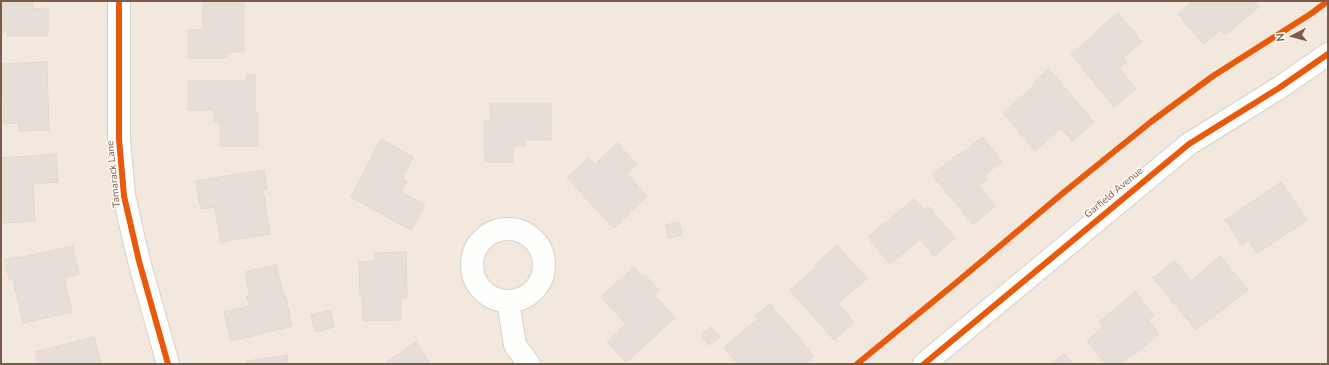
<!DOCTYPE html>
<html>
<head>
<meta charset="utf-8">
<style>
  body { margin:0 }
  #map { position:relative; width:1329px; height:365px; overflow:hidden; background:#f9f5f0; font-family:"Nunito Sans",sans-serif }
  canvas { display:block }
  .frame { position:absolute; inset:0; border:2px solid #7a5c4d; pointer-events:none }
  .north { position:absolute; left:1273px; top:16px; width:40px; height:40px; -webkit-text-stroke:3px #fffaf3; paint-order:stroke; rotate:264deg; font-size:11px; font-weight:700; line-height:16px; text-align:center; color:#7a5c4d }
  .north::after { content:''; display:block; margin:auto; width:14px; height:18px; background:#7a5c4d; clip-path:polygon(50% 0,100% 100%,50% 72%,0 100%) }
</style>
</head>
<body>
<div id="map">
<canvas width="1329" height="365"></canvas>
<div class="frame"></div>
<div class="north">N</div>
</div>
<script>
const c = document.querySelector('canvas').getContext('2d');
c.lineJoin = 'round';
function fillPath(path, color) {
  c.fillStyle = color;
  c.fill(path, 'evenodd');
}
function toPath(rows) {
  const path = new Path2D();
  for (const r of rows) {
    if (r.length === 3) {
      path.moveTo(r[0] + r[2], r[1]);
      path.arc(r[0], r[1], r[2], 0, 2 * Math.PI);
      continue;
    }
    path.moveTo(r[0], r[1]);
    for (let i = 2; i < r.length; i += 2) path.lineTo(r[i], r[i + 1]);
  }
  return path;
}
function stroke(path, color, width, dash) {
  c.strokeStyle = color;
  c.lineWidth = width;
  c.lineCap = dash ? 'butt' : 'round';
  c.setLineDash(dash || []);
  c.stroke(path);
}
function drawText(font, color, halo, rows, align = 'center') {
  c.font = font + ' "Nunito Sans",sans-serif';
  c.lineWidth = 3;
  c.setLineDash([]);
  c.textBaseline = 'middle';
  c.strokeStyle = halo;
  c.fillStyle = color;
  for (const [text, x, y, turn = 0] of rows) {
    c.save();
    c.translate(x, y);
    c.rotate((+turn || 0) * Math.PI / 180);
    c.textAlign = isNaN(turn) ? turn : align;
    if (halo) c.strokeText(text, 0, 0);
    c.fillText(text, 0, 0);
    c.restore();
  }
}
fillPath(toPath([
  [1,1,1328,1,1328,364,1,364]
]), '#f2e8de');
const building = toPath([
  [1,1,33,1,33,9,48,8,48,36,7,36,8,30,4,30,4,33,1,33,1,1],
  [203,1,244,1,244,52,227,52,227,58,188,58,188,30,203,30,203,1],
  [1193,1,1255,1,1259,7,1225,35,1221,30,1203,44,1178,14,1193,1],
  [1118,13,1142,42,1123,57,1127,62,1119,68,1136,89,1114,107,1071,54,1094,35,1093,34,1118,13],
  [47,62,49,130,19,131,18,123,4,124,2,64,47,62],
  [1049,69,1094,122,1072,141,1061,128,1035,151,1003,113,1036,84,1034,82,1049,69],
  [247,74,255,75,255,113,258,113,258,146,220,146,220,122,214,122,214,110,188,110,188,81,246,81,247,74],
  [490,104,551,104,551,140,525,140,525,146,513,146,513,162,485,162,484,121,491,121,490,104],
  [982,137,1002,161,984,176,987,179,979,186,996,206,973,224,932,175,958,154,960,155,982,137],
  [381,139,413,157,402,179,407,181,401,192,425,205,411,230,351,197,381,139],
  [617,143,637,164,627,174,647,196,614,228,567,178,589,158,595,164,617,143],
  [56,154,58,182,33,184,35,221,1,223,1,158,56,154],
  [264,170,267,190,263,190,270,234,225,241,226,242,221,243,215,207,201,209,196,181,264,170],
  [1281,182,1307,220,1257,253,1248,240,1242,245,1225,220,1281,182],
  [914,199,924,210,929,207,955,238,934,256,920,239,890,264,868,237,914,199],
  [679,222,682,235,669,238,665,225,679,222],
  [837,245,867,279,838,303,854,322,834,340,790,290,817,267,815,265,837,245],
  [73,246,79,274,64,278,72,312,23,323,13,279,9,280,5,260,19,257,19,258,73,246],
  [406,252,407,298,401,298,401,320,363,321,362,295,360,295,359,262,375,261,375,253,406,252],
  [1220,256,1248,290,1196,330,1153,278,1175,261,1191,281,1220,256],
  [276,265,283,294,285,293,292,326,231,341,224,312,249,306,247,296,250,296,245,272,276,265],
  [634,267,643,277,645,275,659,290,654,295,675,318,626,362,607,342,626,324,601,297,634,267],
  [1135,292,1154,315,1148,320,1159,334,1134,355,1133,354,1120,364,1106,364,1087,341,1103,327,1099,322,1135,292],
  [770,304,814,356,805,364,738,364,724,347,758,319,755,316,770,304],
  [330,310,334,327,315,332,311,315,330,310],
  [711,327,720,337,709,345,701,335,711,327],
  [94,337,101,364,38,364,35,352,94,337],
  [416,342,431,364,384,364,416,342],
  [1064,354,1072,364,1051,364,1061,356,1064,354],
  [287,355,288,364,248,364,247,361,287,355]
]);
fillPath(building, '#e6ded7');
stroke(building, '#e2d8d2', 1);
const minor = toPath([
  [119,1,119,139,124,196,139,261,168,364],
  [508,265,36],
  [508,301,515,345,529,364],
  [924,364,1189,144,1279,88,1328,54]
]);
stroke(minor, '#d7d1cb', 24);
stroke(minor, '#fefefd', 22);
stroke(toPath([
  [119,1,119,139,124,196,139,261,168,364],
  [857,364,957,282,1063,193,1152,121,1213,76,1312,13,1328,1],
  [924,364,1189,144,1279,88,1328,54]
]), '#e8590c', 6);
drawText('10px', '#7a5c4d', '#fffaf3', [
  ["Tamarack Lane",114,174,-96],
  ["Garfield Avenue",1114,193,-40]
]);
</script>
</body>
</html>
